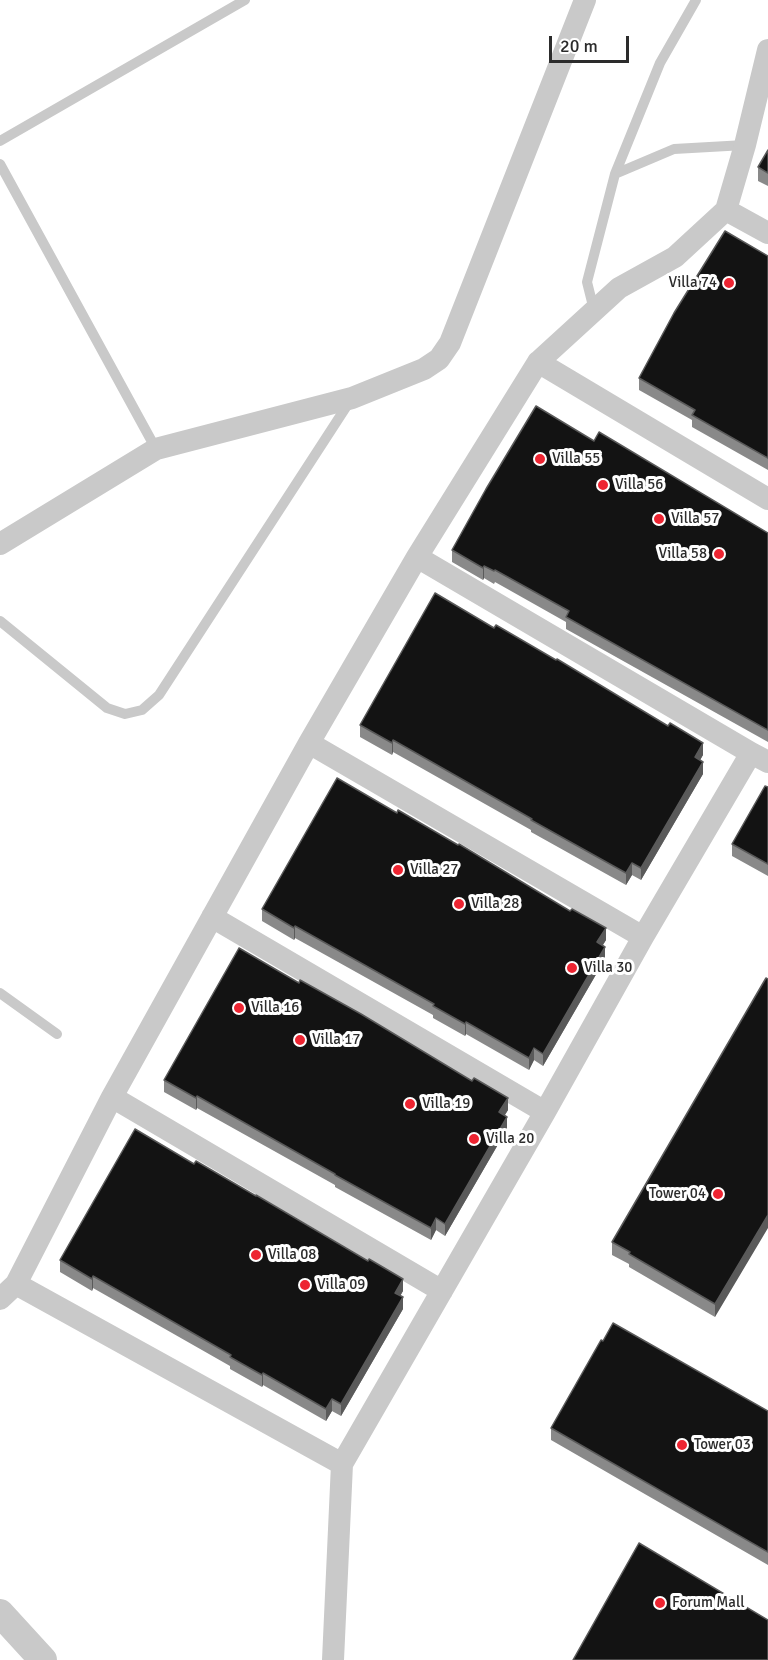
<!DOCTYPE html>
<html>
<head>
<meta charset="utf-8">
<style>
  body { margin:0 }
  #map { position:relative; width:768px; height:1660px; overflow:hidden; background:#fff; font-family:Signika,sans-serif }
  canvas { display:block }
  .scale { position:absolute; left:549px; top:36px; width:80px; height:27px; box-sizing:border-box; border:3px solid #2c2c2c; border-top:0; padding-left:8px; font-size:18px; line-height:21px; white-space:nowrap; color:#2c2c2c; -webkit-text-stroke:4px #fff; paint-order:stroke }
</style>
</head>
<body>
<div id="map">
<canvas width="768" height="1660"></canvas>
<div class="scale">20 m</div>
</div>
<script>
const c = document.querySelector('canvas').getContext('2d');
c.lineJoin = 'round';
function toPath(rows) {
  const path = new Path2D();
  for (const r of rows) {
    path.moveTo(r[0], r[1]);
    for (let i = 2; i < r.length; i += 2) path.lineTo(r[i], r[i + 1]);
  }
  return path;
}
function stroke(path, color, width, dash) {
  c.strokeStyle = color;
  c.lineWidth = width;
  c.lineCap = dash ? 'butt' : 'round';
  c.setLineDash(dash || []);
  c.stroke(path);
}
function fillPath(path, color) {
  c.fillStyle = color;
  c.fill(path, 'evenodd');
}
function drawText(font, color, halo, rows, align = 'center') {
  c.font = font + ' Signika,sans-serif';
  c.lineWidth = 6;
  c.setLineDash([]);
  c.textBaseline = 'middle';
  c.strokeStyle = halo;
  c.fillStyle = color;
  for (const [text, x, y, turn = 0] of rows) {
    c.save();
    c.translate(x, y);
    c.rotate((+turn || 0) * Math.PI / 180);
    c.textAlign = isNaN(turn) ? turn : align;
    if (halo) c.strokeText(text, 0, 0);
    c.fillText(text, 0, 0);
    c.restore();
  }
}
stroke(toPath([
  [0,141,245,0],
  [0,164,156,449],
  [615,174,674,149,745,145],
  [594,310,587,282,615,174,660,63,696,0],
  [0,621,107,708,125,714,142,710,159,695,350,401],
  [0,993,57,1034]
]), '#c9c9c9', 10);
stroke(toPath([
  [726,210,768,233],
  [538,362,768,499],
  [0,544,156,449,352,398,424,369,439,359,450,343,585,0],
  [417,557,751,753],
  [309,743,643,937],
  [212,917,545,1112],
  [112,1097,442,1291],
  [16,1284,342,1464],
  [0,1299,16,1284,112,1097,309,743,417,557,538,362,619,288,675,257,726,210,745,145,768,50],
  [333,1660,342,1464,545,1112,643,937,751,753,768,762]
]), '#c9c9c9', 22);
stroke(toPath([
  [0,1613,43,1660]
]), '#c9c9c9', 28);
fillPath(toPath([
  [768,150,768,186,758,181,758,167],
  [768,256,768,470,692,427,692,420,639,390,639,378],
  [594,441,768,533,768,742,566,629,566,622,495,582,494,584,484,578,483,580,452,562,452,550],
  [360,725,703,755,700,760,703,774,641,880,632,875,626,885,531,832,531,830,393,752,392,755,360,737],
  [768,787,768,876,732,856,732,844],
  [397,813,606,940,603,945,605,959,543,1066,534,1060,529,1070,466,1034,465,1036,433,1018,433,1015,295,938,294,940,262,921,262,909],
  [766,978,715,1317,629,1267,629,1264,612,1255,612,1242],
  [299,983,508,1110,505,1115,507,1129,445,1236,436,1230,431,1240,335,1187,335,1185,197,1108,196,1110,164,1092,164,1080],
  [194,1164,403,1291,400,1296,403,1309,341,1416,332,1411,326,1421,263,1385,262,1387,230,1369,230,1366,93,1288,92,1291,60,1272,60,1260],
  [768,1411,768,1565,551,1440,551,1428]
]), '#898989');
fillPath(toPath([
  [484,566,484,578,483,580,483,568],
  [393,740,393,752,392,755,392,743],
  [703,743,703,755,695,769,695,757],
  [703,762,703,774,641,880,641,868],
  [632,863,632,875,626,885,626,873],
  [295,926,295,938,294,940,294,928],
  [606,928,606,940,597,954,597,942],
  [605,947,605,959,543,1066,543,1054],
  [466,1022,466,1034,465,1036,465,1024],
  [534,1048,534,1060,529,1070,529,1058],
  [197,1096,197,1108,196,1110,196,1098],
  [508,1098,508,1110,499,1124,499,1112],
  [507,1117,507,1129,445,1236,445,1224],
  [768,1215,768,1228,715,1317,715,1304],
  [436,1218,436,1230,431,1240,431,1228],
  [93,1276,93,1288,92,1291,92,1279],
  [403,1279,403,1291,395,1305,395,1293],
  [403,1297,403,1309,341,1416,341,1404],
  [263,1373,263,1385,262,1387,262,1375],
  [332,1399,332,1411,326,1421,326,1409]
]), '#5a5a5a');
const building = toPath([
  [768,150,768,173,758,167,768,150],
  [725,231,768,256,768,458,692,415,695,410,639,378,674,313,725,231],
  [536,406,594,441,599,432,768,533,768,730,566,617,569,611,495,570,494,571,484,566,483,568,452,550,486,489,536,406],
  [435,593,494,628,496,625,556,660,557,659,668,726,670,723,703,743,695,757,703,762,641,868,632,863,626,873,531,820,532,819,393,740,392,743,360,725,435,593],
  [337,778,397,813,398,810,458,845,459,844,570,911,572,909,606,928,597,942,605,947,543,1054,534,1048,529,1058,466,1022,465,1024,433,1006,434,1004,295,926,294,928,262,909,337,778],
  [765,786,768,787,768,864,732,844,765,786],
  [239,948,299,983,300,980,361,1014,472,1081,474,1078,508,1098,499,1112,507,1117,445,1224,436,1218,431,1228,335,1175,335,1174,197,1096,196,1098,164,1080,239,948],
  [766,978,768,979,768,1215,715,1304,629,1254,630,1252,612,1242,766,978],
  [135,1129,194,1164,196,1161,256,1196,256,1195,368,1261,369,1259,403,1279,395,1293,403,1297,341,1404,332,1399,326,1409,263,1373,262,1375,230,1357,231,1355,93,1276,92,1279,60,1260,135,1129],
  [613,1323,768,1411,768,1552,551,1428,601,1340,603,1341,613,1323],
  [639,1543,768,1620,768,1660,573,1660,639,1543]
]);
fillPath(building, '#131313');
stroke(building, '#5a5a5a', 1.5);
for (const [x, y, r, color] of [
  [729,283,6,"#ed2431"],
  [540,459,6,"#ed2431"],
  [603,485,6,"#ed2431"],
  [659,519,6,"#ed2431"],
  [719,554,6,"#ed2431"],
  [398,870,6,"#ed2431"],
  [459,904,6,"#ed2431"],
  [572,968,6,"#ed2431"],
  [239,1008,6,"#ed2431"],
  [300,1040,6,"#ed2431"],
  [410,1104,6,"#ed2431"],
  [474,1139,6,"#ed2431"],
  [718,1194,6,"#ed2431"],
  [256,1255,6,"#ed2431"],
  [305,1285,6,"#ed2431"],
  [682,1445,6,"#ed2431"],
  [660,1603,6,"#ed2431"]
]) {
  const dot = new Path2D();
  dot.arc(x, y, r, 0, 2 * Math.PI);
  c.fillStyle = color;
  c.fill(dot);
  stroke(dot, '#fff', 2);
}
drawText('15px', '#2c2c2c', '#fff', [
  ["Villa 74",717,283,"right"],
  ["Villa 55",552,459],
  ["Villa 56",615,485],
  ["Villa 57",671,519],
  ["Villa 58",707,554,"right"],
  ["Villa 27",410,870],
  ["Villa 28",471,904],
  ["Villa 30",584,968],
  ["Villa 16",251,1008],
  ["Villa 17",312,1040],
  ["Villa 19",422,1104],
  ["Villa 20",486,1139],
  ["Tower 04",706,1194,"right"],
  ["Villa 08",268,1255],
  ["Villa 09",317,1285],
  ["Tower 03",694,1445],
  ["Forum Mall",672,1603]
], 'left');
</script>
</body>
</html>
